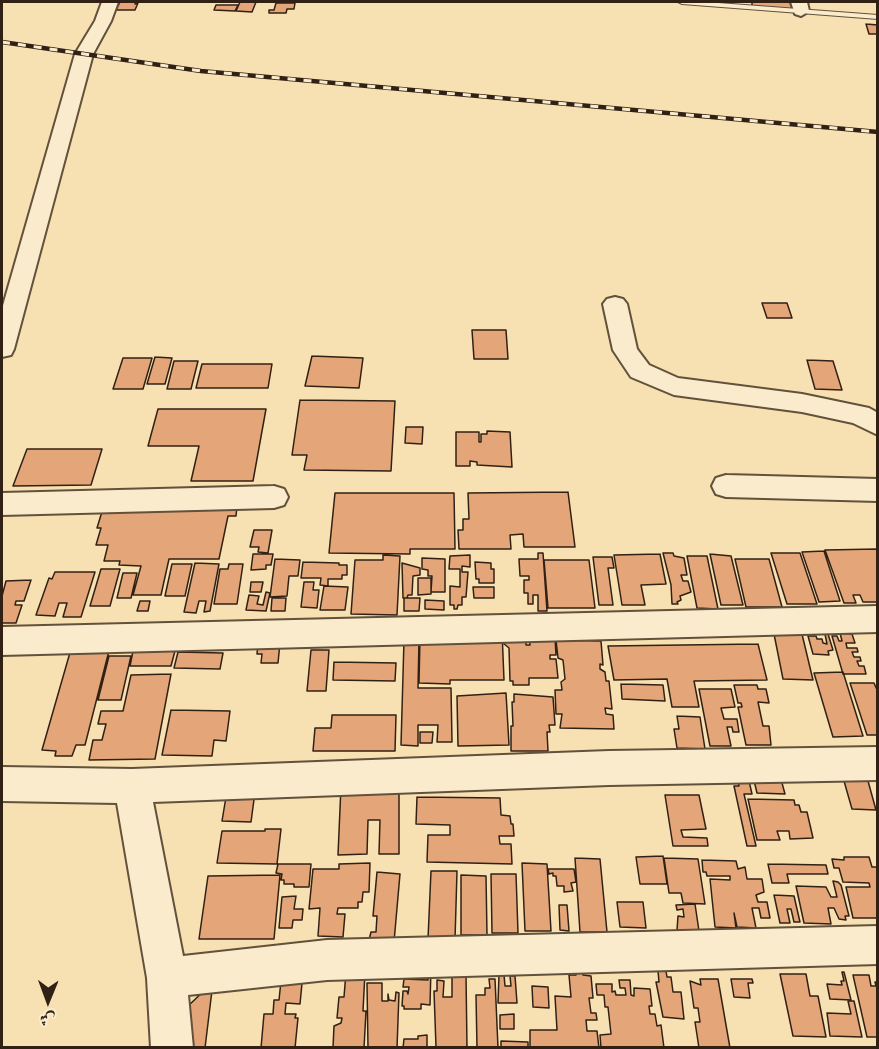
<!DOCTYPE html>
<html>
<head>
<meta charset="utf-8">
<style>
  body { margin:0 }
  #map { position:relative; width:879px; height:1049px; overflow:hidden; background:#f7e0b1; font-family:"IM FELL French Canon",Amiri,serif }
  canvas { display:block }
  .frame { position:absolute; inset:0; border:3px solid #302114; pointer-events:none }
  .north { position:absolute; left:18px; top:971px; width:60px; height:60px; -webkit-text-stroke:4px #faebcc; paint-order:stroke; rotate:181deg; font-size:16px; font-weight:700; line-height:24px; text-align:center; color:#302114 }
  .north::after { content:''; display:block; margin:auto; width:21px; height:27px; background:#302114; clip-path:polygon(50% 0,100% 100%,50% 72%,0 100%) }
</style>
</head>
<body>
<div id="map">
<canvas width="879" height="1049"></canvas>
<div class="frame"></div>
<div class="north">ش</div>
</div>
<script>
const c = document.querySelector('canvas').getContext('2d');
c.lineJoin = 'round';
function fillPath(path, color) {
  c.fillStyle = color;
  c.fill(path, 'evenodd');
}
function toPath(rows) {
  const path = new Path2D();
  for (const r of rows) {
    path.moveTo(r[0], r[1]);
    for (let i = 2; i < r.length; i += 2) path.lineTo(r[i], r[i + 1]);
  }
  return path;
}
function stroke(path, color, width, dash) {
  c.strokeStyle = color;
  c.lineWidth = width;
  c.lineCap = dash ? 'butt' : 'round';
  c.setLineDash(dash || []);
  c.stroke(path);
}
const building = toPath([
  [120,2,136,2,135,4,138,3,135,10,116,10,120,2],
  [240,2,256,2,252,12,236,11,240,2],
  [752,2,790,2,792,9,752,6,752,2],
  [276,3,295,3,294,9,287,9,286,13,269,13,269,10,274,10,276,3],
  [216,5,238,5,235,11,214,10,216,5],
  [866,24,878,25,878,34,869,34,866,24],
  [762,303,787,303,792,318,767,318,762,303],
  [472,330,506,330,508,359,474,359,472,330],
  [312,356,363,358,359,388,305,386,312,356],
  [155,357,172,358,165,384,147,384,155,357],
  [123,358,152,358,143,389,113,389,123,358],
  [807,360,833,361,842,390,815,389,807,360],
  [174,361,198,361,191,389,167,389,174,361],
  [202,364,272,364,268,388,196,388,202,364],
  [300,400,395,401,391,471,304,470,307,455,292,455,300,400],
  [158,409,266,409,253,481,191,481,199,446,148,446,158,409],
  [406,427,423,427,422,444,405,443,406,427],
  [487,431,510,432,512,467,477,465,477,462,470,461,470,466,456,466,456,432,479,432,479,442,481,442,481,434,487,434,487,431],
  [27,449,102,449,91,485,13,486,27,449],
  [568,492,575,547,524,547,523,534,510,535,511,549,459,549,458,530,463,530,463,519,469,519,468,493,568,492],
  [335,493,454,493,455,549,410,549,410,554,329,553,335,493],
  [104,505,237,506,236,516,228,516,219,559,169,559,161,595,133,595,141,566,119,565,120,561,104,561,108,545,96,545,101,528,97,528,104,505],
  [254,530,272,530,268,553,258,552,259,547,250,547,254,530],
  [878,549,878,602,863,602,860,595,853,595,856,603,844,603,825,550,878,549],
  [824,551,840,601,819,602,802,552,824,551],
  [538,553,543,553,547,611,538,611,538,595,533,595,533,604,528,604,528,593,524,593,524,580,529,580,529,576,520,576,519,559,538,559,538,553],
  [663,553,673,553,674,556,684,558,687,575,681,575,683,581,688,581,691,592,680,596,681,600,677,602,678,604,672,604,671,585,663,553],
  [771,553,800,553,817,604,787,604,771,553],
  [253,554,273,554,271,565,266,565,266,569,251,570,253,554],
  [660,554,666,584,641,585,645,605,622,605,614,555,660,554],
  [710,554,731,556,743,605,721,605,710,554],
  [383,555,400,556,397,615,351,614,355,560,383,560,383,555],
  [470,555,470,567,462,566,462,572,468,572,466,597,462,597,462,605,458,605,457,609,454,609,454,605,450,605,450,586,460,587,460,569,449,569,450,556,470,555],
  [687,556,707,556,718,609,697,608,687,556],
  [593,557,612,557,614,568,608,568,613,605,599,605,593,557],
  [422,558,445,559,445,592,431,592,432,576,428,576,428,570,422,569,422,558],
  [275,559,300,560,298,576,289,576,287,596,270,597,275,559],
  [735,559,769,559,782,607,746,607,735,559],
  [544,560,589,560,595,608,548,608,544,560],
  [303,562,339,563,339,565,347,565,347,575,342,575,342,579,328,579,328,586,320,585,321,578,301,578,303,562],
  [475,562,491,563,491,569,494,569,494,583,479,583,479,579,476,579,475,562],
  [195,563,219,564,210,611,204,612,206,601,199,601,196,613,184,612,195,563],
  [402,563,420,568,420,575,413,576,412,595,408,595,407,598,403,598,402,563],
  [172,564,192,564,185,596,165,596,172,564],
  [229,564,243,564,237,604,214,604,220,569,228,569,229,564],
  [101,569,120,569,110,606,90,606,101,569],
  [55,572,95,572,81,617,63,617,67,603,59,603,55,616,36,615,49,578,52,579,55,572],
  [123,573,137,573,131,598,117,598,123,573],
  [418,578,431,578,431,594,418,595,418,578],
  [31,580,24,601,16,601,15,605,22,605,16,623,2,623,2,596,6,581,31,580],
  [251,582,263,582,261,592,250,592,251,582],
  [304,582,314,582,313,590,319,590,317,608,301,607,304,582],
  [324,586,348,587,345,610,320,610,324,586],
  [473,587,494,587,494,598,474,598,473,587],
  [266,592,270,593,266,611,246,610,249,595,259,596,257,604,263,605,266,592],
  [272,598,286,598,285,611,271,611,272,598],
  [404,598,420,598,419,611,404,611,404,598],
  [425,600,444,601,444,610,425,609,425,600],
  [140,601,150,601,148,611,137,611,140,601],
  [773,629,801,630,813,680,783,679,773,629],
  [526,630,526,645,530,645,529,636,555,638,556,655,550,655,550,659,556,659,558,678,529,678,529,685,513,685,513,681,510,681,509,648,503,643,503,632,526,630],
  [502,631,504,680,450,680,450,684,419,683,420,637,502,631],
  [840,633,852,634,855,643,846,643,847,648,857,648,858,652,852,652,854,657,860,657,861,661,857,661,859,666,864,666,866,674,843,674,832,636,837,636,839,641,842,641,840,633],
  [825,634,828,634,833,650,828,651,829,655,813,654,808,636,816,636,817,639,822,639,823,643,827,644,825,634],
  [404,640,419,640,418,688,451,688,452,742,437,742,438,725,418,725,418,746,401,745,404,640],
  [556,640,601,641,603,665,600,664,600,669,605,672,606,681,609,681,612,709,605,708,606,714,613,715,614,729,560,728,562,714,556,714,555,690,562,690,561,682,565,679,563,660,558,658,556,640],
  [111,643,85,745,76,745,72,756,55,756,56,751,42,750,71,649,111,643],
  [258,643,280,643,278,663,261,663,262,654,257,654,258,643],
  [758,644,767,680,694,681,699,707,672,707,667,679,614,680,608,646,758,644],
  [134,646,176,647,171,666,130,666,134,646],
  [311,650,329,650,326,691,307,691,311,650],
  [178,652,223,653,220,669,174,668,178,652],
  [109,656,131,656,121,700,98,700,109,656],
  [334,662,396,663,395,681,333,680,334,662],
  [843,672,863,736,833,737,814,673,843,672],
  [171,674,155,759,89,760,93,740,102,740,106,724,98,724,101,711,123,711,131,675,171,674],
  [850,683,874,683,878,692,878,735,867,735,850,683],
  [621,684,663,685,665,701,622,699,621,684],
  [734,685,757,685,758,689,766,689,769,703,758,702,763,726,769,726,771,745,746,745,738,707,742,707,741,703,738,703,734,685],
  [699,689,731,689,735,707,721,708,724,719,737,719,739,732,733,732,732,727,727,727,731,746,710,746,699,689],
  [506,693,509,745,458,746,457,696,506,693],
  [514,694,553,697,555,725,549,725,550,732,547,732,548,751,511,751,511,726,513,726,512,702,514,702,514,694],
  [171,710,230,711,226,741,214,740,212,756,162,755,171,710],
  [332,715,396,715,395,751,313,751,315,728,331,728,332,715],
  [677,716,700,717,705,749,677,748,674,729,679,729,677,716],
  [420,732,433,732,432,743,420,743,420,732],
  [735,767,746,768,752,794,744,794,756,846,747,846,734,786,739,786,735,767],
  [752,772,779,772,785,794,757,793,752,772],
  [844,781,868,781,876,810,852,809,844,781],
  [399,785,399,854,379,854,380,820,368,820,367,854,338,855,341,786,399,785],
  [227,791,255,792,251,822,222,821,227,791],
  [665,795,699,795,706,829,681,830,683,837,707,838,708,846,673,846,665,795],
  [417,797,500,798,501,815,510,816,511,824,513,824,514,836,499,836,500,844,511,844,512,864,427,862,428,835,450,835,450,825,416,824,417,797],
  [748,799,794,800,795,805,799,805,801,812,807,812,813,838,790,839,789,831,777,831,780,840,757,840,748,799],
  [265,829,281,829,277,864,217,863,222,831,265,831,265,829],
  [663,856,667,884,640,884,636,857,663,856],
  [844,857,869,857,872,867,878,867,878,918,853,918,846,887,870,887,869,883,843,882,839,868,834,868,832,859,844,860,844,857],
  [575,858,600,859,607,932,580,932,575,858],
  [664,858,698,859,705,904,683,903,681,893,669,893,664,858],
  [702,860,736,861,738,869,745,867,747,879,762,879,764,892,756,895,758,902,767,902,770,918,761,918,759,908,752,908,756,928,737,927,734,913,736,928,715,927,710,879,730,880,730,876,707,876,706,872,703,872,702,860],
  [370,863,369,892,363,892,362,902,358,902,358,908,338,908,337,914,345,914,343,937,318,936,320,908,309,909,313,869,339,869,339,864,370,863],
  [522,863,547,864,551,931,525,931,522,863],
  [278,864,311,864,309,887,294,887,294,884,284,884,284,880,281,880,282,874,276,873,278,864],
  [768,864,826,865,828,874,787,874,789,883,772,883,768,864],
  [548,869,574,869,576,882,571,883,573,891,564,892,564,886,557,886,556,876,553,876,553,873,549,874,548,869],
  [431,871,457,871,455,940,428,939,431,871],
  [377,872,400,874,394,942,369,940,371,932,376,932,377,916,373,916,377,872],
  [491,874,516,874,518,933,492,933,491,874],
  [280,875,274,939,199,939,208,876,280,875],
  [461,875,486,876,487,935,461,935,461,875],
  [833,881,838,882,841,885,849,916,845,916,846,920,839,919,834,908,828,908,831,924,804,923,796,886,826,887,831,897,837,897,833,881],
  [774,895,794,896,800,922,794,922,791,909,787,909,790,923,780,923,774,895],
  [296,896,294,909,303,909,302,920,293,920,292,928,279,928,282,897,296,896],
  [617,902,643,902,646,928,620,927,617,902],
  [695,904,699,931,677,930,678,916,684,917,683,909,677,910,676,905,695,904],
  [559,905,567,905,569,931,560,930,559,905],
  [431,967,430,1005,421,1004,421,1009,404,1009,404,1006,402,1006,403,991,407,991,408,994,409,987,403,987,404,979,428,980,428,969,431,967],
  [575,968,583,968,583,975,591,976,593,998,589,998,591,1013,596,1013,597,1020,586,1020,587,1031,597,1031,599,1048,530,1048,530,1030,557,1030,555,996,571,997,569,975,576,975,575,968],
  [658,971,666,971,667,977,671,977,673,992,681,992,684,1019,663,1017,656,982,659,982,658,971],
  [346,972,365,972,363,1011,366,1011,364,1048,333,1048,334,1026,341,1023,342,1018,337,1018,339,997,344,997,346,972],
  [842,972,844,972,851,1000,830,999,827,984,842,985,841,981,844,981,842,972],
  [303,973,300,1004,286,1003,285,1014,296,1014,295,1018,298,1018,295,1048,261,1048,264,1014,273,1014,274,1000,279,1000,281,981,303,973],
  [452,974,466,975,467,1048,431,1048,436,1047,434,991,437,991,437,980,444,981,443,997,452,997,452,974],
  [780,974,806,974,810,996,818,996,826,1037,793,1036,780,974],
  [499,975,504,975,505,986,511,986,510,976,515,976,517,1003,498,1003,499,975],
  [853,975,869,975,871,986,876,986,875,982,878,982,878,1037,867,1037,853,975],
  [489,979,495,979,498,1048,477,1048,476,995,485,995,485,988,490,988,489,979],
  [700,979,718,979,730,1048,699,1048,695,1022,700,1022,698,1008,694,1008,690,981,701,985,700,979],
  [731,979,752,979,753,983,748,983,750,998,734,997,731,979],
  [619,980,630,980,631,995,634,996,634,988,650,989,652,1006,649,1006,650,1014,655,1014,657,1026,661,1025,664,1048,601,1048,600,1035,611,1034,608,1007,605,1007,604,995,597,995,596,984,612,984,612,992,615,991,616,995,626,995,625,988,620,988,619,980],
  [213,982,205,1048,186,1048,185,1009,213,982],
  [367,983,382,983,382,1001,388,1001,388,994,389,1000,395,1001,396,992,399,993,397,1048,368,1048,367,983],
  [532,986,548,987,549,1008,533,1007,532,986],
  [848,1001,854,1001,862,1037,830,1036,827,1013,851,1014,848,1001],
  [514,1014,514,1029,500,1029,500,1015,514,1014],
  [427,1035,427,1048,403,1048,404,1039,418,1039,418,1036,427,1035],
  [501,1041,528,1042,528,1048,501,1048,501,1041]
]);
fillPath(building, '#e4a679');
stroke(building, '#302114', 1.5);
const lane = toPath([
  [678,2,705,2,878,15,878,19,682,4,678,2]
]);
const street = toPath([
  [102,2,118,2,111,21,93,54,14,349,11,355,2,357,2,309,75,54,95,21,102,2],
  [791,2,807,2,809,11,801,16,795,14,791,2],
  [615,297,623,299,627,304,637,349,649,365,678,378,802,394,869,408,878,413,878,435,853,423,802,412,674,395,631,377,613,350,603,304,607,299,615,297],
  [726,475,878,479,878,501,726,497,716,494,712,486,716,478,726,475],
  [274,486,284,489,288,497,284,505,274,508,2,515,2,493,274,486],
  [878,606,878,632,2,655,2,627,878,606],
  [878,747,878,780,609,785,153,802,183,956,327,940,878,926,878,964,327,980,188,995,193,1048,151,1048,147,978,117,803,2,801,2,767,132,769,609,751,878,747]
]);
stroke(lane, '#62513b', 2);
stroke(street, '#62513b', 4);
fillPath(lane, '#faebcc');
fillPath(street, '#faebcc');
const rail = toPath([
  [2,42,201,71,878,132]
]);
stroke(rail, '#302114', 4.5);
stroke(rail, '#faebcc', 3, [8]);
</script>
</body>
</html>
